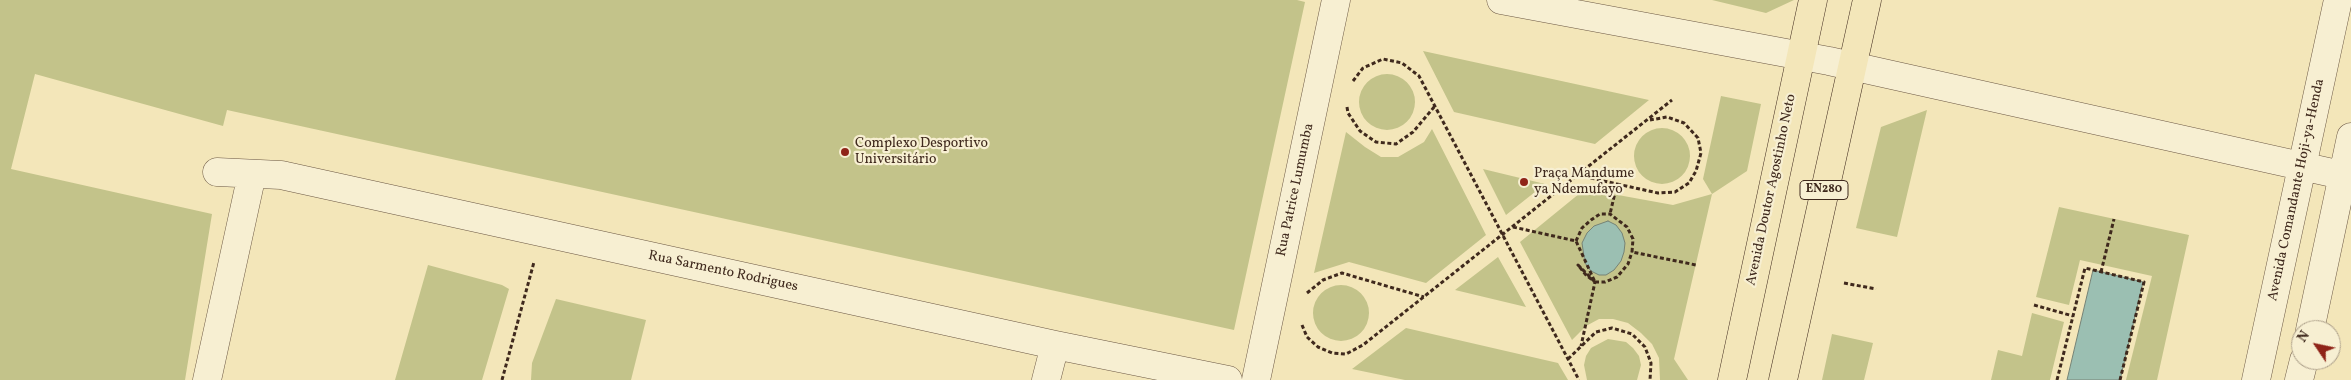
<!DOCTYPE html>
<html>
<head>
<meta charset="utf-8">
<style>
  body { margin:0 }
  #map { position:relative; width:2351px; height:380px; overflow:hidden; background:#f3e6b9; font-family:Vollkorn,serif }
  canvas { display:block }
  .north { position:absolute; left:2291px; top:320px; width:50px; height:50px; box-sizing:border-box; background:#f7efd2; border:1px solid #ada08a; border-radius:50%; rotate:304deg; font-size:14px; font-weight:700; line-height:20px; text-align:center; color:#3f291d }
  .north::after { content:''; display:block; margin:auto; width:18px; height:22px; background:#8f2418; clip-path:polygon(50% 0,100% 100%,50% 72%,0 100%) }
</style>
</head>
<body>
<div id="map">
<canvas width="2351" height="380"></canvas>
<div class="north">N</div>
</div>
<script>
const c = document.querySelector('canvas').getContext('2d');
c.lineJoin = 'round';
function fillPath(path, color) {
  c.fillStyle = color;
  c.fill(path, 'evenodd');
}
function toPath(rows) {
  const path = new Path2D();
  for (const r of rows) {
    if (r.length === 3) {
      path.moveTo(r[0] + r[2], r[1]);
      path.arc(r[0], r[1], r[2], 0, 2 * Math.PI);
      continue;
    }
    path.moveTo(r[0], r[1]);
    for (let i = 2; i < r.length; i += 2) path.lineTo(r[i], r[i + 1]);
  }
  return path;
}
function stroke(path, color, width, dash) {
  c.strokeStyle = color;
  c.lineWidth = width;
  c.lineCap = dash ? 'butt' : 'round';
  c.setLineDash(dash || []);
  c.stroke(path);
}
function drawText(font, color, halo, rows, align = 'center') {
  c.font = font + ' Vollkorn,serif';
  c.lineWidth = 4.5;
  c.setLineDash([]);
  c.textBaseline = 'middle';
  c.strokeStyle = halo;
  c.fillStyle = color;
  for (const [text, x, y, turn = 0] of rows) {
    c.save();
    c.translate(x, y);
    c.rotate((+turn || 0) * Math.PI / 180);
    c.textAlign = isNaN(turn) ? turn : align;
    if (halo) c.strokeText(text, 0, 0);
    c.fillText(text, 0, 0);
    c.restore();
  }
}
fillPath(toPath([
  [0,0,1297,0,1305,2,1234,330,227,110,223,126,35,74,11,169,212,214,185,380,0,380],
  [1712,0,1794,0,1766,13],
  [1423,51,1649,100,1595,144,1454,112],
  [1387,102,28],
  [1721,96,1761,104,1747,171,1712,194,1674,359,1688,380,1660,380,1659,358,1652,344,1641,333,1628,323,1613,319,1599,319,1586,326,1572,340,1520,242,1585,189,1673,205,1712,194,1703,179],
  [1927,110,1897,237,1856,228,1881,127],
  [1662,156,28],
  [1432,129,1486,235,1426,283,1349,262,1314,273,1346,132,1365,147,1381,157,1398,157,1424,142],
  [1483,169,1545,184,1506,215],
  [2059,207,2189,235,2157,380,2126,380,2152,276,2080,260,2069,305,2036,297],
  [1498,257,1526,307,1455,290],
  [428,265,502,285,509,289,482,380,395,380],
  [1341,313,28],
  [556,299,646,320,631,380,531,380,532,363],
  [2032,313,2064,322,2050,380,1991,380,1998,350,2022,356],
  [1406,328,1558,363,1568,380,1405,380,1352,369],
  [1832,334,1873,343,1864,380,1822,380],
  [1608,339,1626,342,1633,348,1639,356,1641,365,1637,380,1587,380,1584,365,1586,356,1591,348]
]), '#c3c38a');
const water = toPath([
  [1608,221,1616,225,1622,233,1625,243,1624,252,1621,261,1614,270,1606,275,1599,275,1591,271,1585,263,1582,243,1587,233,1594,226,1608,221],
  [2093,270,2143,282,2120,380,2067,380,2093,270]
]);
fillPath(water, '#9bbfb2');
stroke(water, '#768376', 1);
const minor = toPath([
  [1501,0,1829,61,2351,177],
  [217,172,281,175,1055,345,1228,380],
  [2310,330,2351,137],
  [207,380,252,174],
  [1046,380,1055,345],
  [1256,380,1336,0],
  [2256,380,2338,0],
  [2299,380,2304,360]
]);
const major = toPath([
  [1732,380,1813,0],
  [1783,380,1867,0]
]);
stroke(minor, '#6c5844', 29);
stroke(major, '#3f291d', 29);
stroke(toPath([
  [1353,81,1363,68,1383,59,1402,63,1419,76,1579,380],
  [1347,107,1348,113,1360,131,1376,142,1396,144,1413,132,1435,106],
  [1578,175,1617,184,1610,214],
  [1617,184,1658,193,1675,192,1689,183,1696,171,1701,153,1698,138,1684,123,1667,117,1650,120],
  [1513,227,1576,241,1595,282,1578,265,1586,275,1595,282,1581,346],
  [1576,241,1582,228,1591,220,1600,214,1610,214,1627,227,1633,239,1632,252,1696,265],
  [2101,272,2114,219],
  [1595,282,1605,282,1617,277,1628,264,1632,252],
  [1844,283,1876,289],
  [1307,293,1323,280,1342,273,1424,297],
  [2034,305,2073,316],
  [1302,325,1307,337,1318,347,1332,353,1346,354,1363,345,1672,100],
  [1568,359,1596,332,1612,328,1632,334,1645,347,1651,363,1650,380],
  [502,380,534,262],
  [2057,380,2085,268,2144,282,2120,380]
]), '#3f291d', 3, [4, 2.5]);
stroke(minor, '#f7efd2', 28);
stroke(major, '#f3e6b9', 28);
for (const [x, y, r, color] of [
  [845,152,5,"#8f2418"],
  [1524,182,5,"#8f2418"]
]) {
  const dot = new Path2D();
  dot.arc(x, y, r, 0, 2 * Math.PI);
  c.fillStyle = color;
  c.fill(dot);
  stroke(dot, '#f7efd2', 2);
}
for (const [x, y, w] of [
  [1824,190,48]
]) {
  const box = new Path2D();
  box.roundRect(x - w / 2, y - 9.5, w, 19, 4);
  c.fillStyle = '#f7efd2';
  c.fill(box);
  stroke(box, '#3f291d', 1);
}
drawText('bold 12px', '#3f291d', null, [
  ["EN280",1824,190]
]);
drawText('14px', '#3f291d', '#f7efd2', [
  ["Complexo Desportivo",855,144],
  ["Universitário",855,160],
  ["Praça Mandume",1534,174],
  ["ya Ndemufayo",1534,190]
], 'left');
drawText('14px', '#3f291d', '#f7efd2', [
  ["Rua Patrice Lumumba",1296,190,-78],
  ["Avenida Doutor Agostinho Neto",1772,190,-78],
  ["Avenida Comandante Hoji-ya-Henda",2297,190,-78],
  ["Rua Sarmento Rodrigues",723,272,12]
]);
</script>
</body>
</html>
